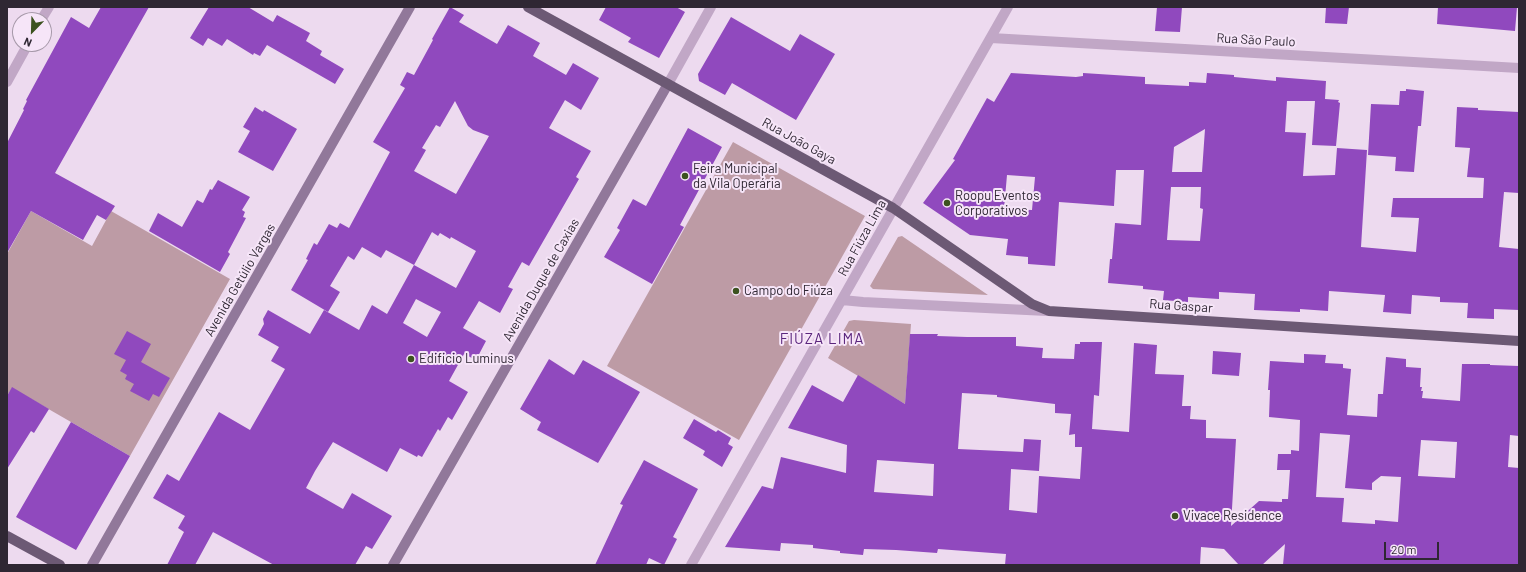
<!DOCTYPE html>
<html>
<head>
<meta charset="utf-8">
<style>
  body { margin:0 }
  #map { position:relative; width:1526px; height:572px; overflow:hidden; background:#eddaef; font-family:Barlow,sans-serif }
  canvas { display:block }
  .frame { position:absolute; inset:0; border:8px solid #2f2733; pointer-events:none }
  .north { position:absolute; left:12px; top:12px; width:40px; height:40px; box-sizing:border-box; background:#f6e5f8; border:1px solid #a699a9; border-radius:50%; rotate:203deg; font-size:11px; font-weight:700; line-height:16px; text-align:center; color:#2f2733 }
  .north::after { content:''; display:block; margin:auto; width:14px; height:18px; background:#3c521f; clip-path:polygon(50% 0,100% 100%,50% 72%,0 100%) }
  .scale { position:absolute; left:1384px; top:542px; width:55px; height:18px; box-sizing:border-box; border:2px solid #2f2733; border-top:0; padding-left:5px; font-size:12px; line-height:14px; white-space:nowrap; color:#2f2733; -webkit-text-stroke:3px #f6e5f8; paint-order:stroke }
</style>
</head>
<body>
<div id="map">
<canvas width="1526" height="572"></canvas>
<div class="frame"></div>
<div class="north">N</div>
<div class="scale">20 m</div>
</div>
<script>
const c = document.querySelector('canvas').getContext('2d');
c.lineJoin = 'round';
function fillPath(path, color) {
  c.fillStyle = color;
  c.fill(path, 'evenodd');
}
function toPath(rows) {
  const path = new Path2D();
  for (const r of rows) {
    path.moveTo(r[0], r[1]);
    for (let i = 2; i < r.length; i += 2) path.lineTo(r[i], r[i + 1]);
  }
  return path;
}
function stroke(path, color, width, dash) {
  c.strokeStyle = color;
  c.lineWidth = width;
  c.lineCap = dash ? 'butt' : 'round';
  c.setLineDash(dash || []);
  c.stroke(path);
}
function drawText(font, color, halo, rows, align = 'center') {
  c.font = font + ' Barlow,sans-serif';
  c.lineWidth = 4;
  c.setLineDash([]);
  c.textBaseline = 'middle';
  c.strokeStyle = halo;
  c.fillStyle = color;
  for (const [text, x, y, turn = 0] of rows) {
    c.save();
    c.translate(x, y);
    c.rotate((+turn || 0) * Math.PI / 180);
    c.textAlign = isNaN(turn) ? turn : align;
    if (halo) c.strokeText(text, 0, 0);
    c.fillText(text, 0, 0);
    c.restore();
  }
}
fillPath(toPath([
  [733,142,865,216,739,440,607,366],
  [31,211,92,246,111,211,230,279,130,456,12,388,7,396,7,254],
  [902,236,988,295,873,289,870,286,898,237],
  [854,320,911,324,905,404,828,358,849,321]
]), '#bd9ba5');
fillPath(toPath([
  [101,7,149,7,55,173,115,206,106,220,97,215,83,240,31,211,7,253,7,143,24,110,23,109,27,101,26,100,71,17,89,28],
  [209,7,248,7,273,22,277,15,310,33,306,41,322,51,320,55,344,69,335,84,267,45,260,56,254,53,253,55,227,39,222,46,208,38,203,46,190,38],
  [450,7,464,15,459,22,497,44,508,25,540,43,533,56,566,75,573,63,599,78,581,110,565,100,549,128,591,151,576,177,579,179,529,266,522,262,508,287,513,289,500,313,479,301,463,328,486,341,476,360,464,354,449,381,468,392,452,420,448,417,440,431,438,429,422,457,418,455,417,457,400,448,387,472,333,442,315,471,306,488,343,509,352,493,392,516,372,549,366,546,355,565,274,565,213,532,195,565,167,565,184,532,178,528,185,516,153,498,167,474,179,481,219,412,250,430,285,369,271,361,279,347,258,335,264,324,263,319,268,310,310,334,324,310,359,330,372,305,387,314,414,265,386,250,381,258,362,247,354,260,348,256,330,286,340,292,328,312,291,290,308,260,306,259,314,243,317,245,329,224,337,228,340,223,349,228,390,152,373,142,405,88,400,85,407,72,414,75,433,40,432,39],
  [455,101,468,126,473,130,489,136,456,194,414,171,426,150,422,148,436,125,440,127],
  [432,232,438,236,440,233,450,239,451,237,476,251,456,288,414,265],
  [416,299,441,312,427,337,403,323],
  [606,7,676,7,685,12,659,58,628,42,631,38,599,20],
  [1157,7,1182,7,1180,32,1155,31],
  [1326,7,1349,7,1347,24,1325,23],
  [1438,7,1517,7,1515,31,1437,24],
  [731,17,790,51,800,34,835,54,796,120,732,83,725,95,699,81,698,74],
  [1011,73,1076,77,1083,76,1083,73,1145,77,1145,84,1189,86,1189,82,1206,83,1207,73,1234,75,1234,77,1276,81,1276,77,1326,81,1325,99,1339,100,1338,102,1340,103,1336,146,1312,145,1315,101,1287,101,1285,132,1306,133,1303,176,1335,175,1337,148,1367,150,1361,247,1416,252,1419,218,1391,217,1393,198,1483,198,1484,178,1467,177,1470,148,1455,147,1457,107,1478,108,1478,110,1519,112,1519,193,1504,192,1499,247,1519,249,1519,310,1494,309,1494,319,1467,318,1468,303,1440,302,1440,297,1412,295,1411,314,1383,312,1385,295,1329,291,1328,311,1300,309,1300,312,1254,310,1255,294,1219,292,1219,299,1188,297,1188,302,1163,300,1164,291,1143,289,1143,286,1108,283,1110,259,1112,259,1115,223,1141,225,1144,170,1116,170,1114,206,1059,202,1055,266,1028,264,1028,257,1006,255,1008,239,970,235,923,203,955,160,953,159,987,98,994,102],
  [1205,129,1202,172,1172,172,1174,147],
  [1007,175,1035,177,1032,210,1004,209],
  [1171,187,1201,187,1200,208,1203,209,1200,241,1167,240],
  [1406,89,1424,91,1421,126,1418,126,1414,172,1395,171,1396,157,1368,155,1371,104,1399,105,1400,91,1406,91],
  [255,107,263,112,264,110,297,129,273,171,238,152,250,131,243,127],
  [688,128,722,147,680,225,684,227,652,284,604,257,620,230,617,228,633,199,646,206],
  [218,180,250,197,242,210,245,212,243,217,246,218,228,252,230,254,220,272,149,231,158,213,182,227,197,200,203,203,210,189,212,190],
  [127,331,151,344,141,362,170,378,159,397,153,394,149,401,130,391,134,384,125,379,127,375,120,371,126,360,114,354],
  [910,334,938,334,937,336,967,337,1016,337,1016,346,1043,348,1042,358,1074,359,1075,344,1080,344,1080,342,1102,342,1099,396,1094,395,1092,429,1129,432,1134,343,1157,345,1155,374,1184,375,1182,406,1191,406,1190,419,1206,420,1206,438,1236,439,1231,526,1259,501,1282,502,1282,499,1288,499,1290,470,1277,470,1278,454,1291,454,1291,450,1299,451,1300,420,1269,417,1270,390,1268,390,1270,361,1304,363,1304,354,1326,355,1325,363,1343,364,1343,368,1351,369,1347,415,1377,417,1378,394,1383,394,1386,357,1406,359,1406,367,1421,368,1420,387,1422,387,1421,391,1423,391,1422,398,1460,401,1462,364,1490,364,1490,365,1519,366,1519,436,1510,435,1508,467,1519,468,1519,565,1283,565,1285,544,1262,565,1239,565,1224,549,1201,547,1200,565,1005,565,1006,554,938,549,937,553,896,550,864,549,863,555,840,553,840,551,813,548,813,545,781,543,780,551,725,547,762,486,773,489,781,457,846,473,847,445,788,428,812,385,843,402,858,375,905,404],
  [962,393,997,395,997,397,1055,404,1055,413,1071,414,1069,435,1075,434,1075,447,1082,447,1080,479,1039,476,1037,513,1009,510,1011,469,1039,471,1041,440,1024,439,1023,452,958,449],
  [1320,433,1350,435,1345,488,1372,490,1372,483,1381,476,1401,477,1398,522,1375,520,1375,524,1342,522,1344,498,1316,497],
  [1421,440,1457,442,1455,478,1418,476],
  [877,460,934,464,933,496,874,492],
  [1213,351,1241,353,1239,376,1212,374],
  [549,359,574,375,583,360,640,392,598,463,537,430,541,422,520,409],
  [12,387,49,409,34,433,31,431,7,469,7,396],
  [694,419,716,432,718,430,731,438,728,444,733,447,722,467,703,455,705,451,683,438],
  [71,422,130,456,76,550,16,517],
  [644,460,698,489,673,537,677,539,664,565,649,558,646,565,595,565,623,505,620,504]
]), '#9049be');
stroke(toPath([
  [41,20,49,7],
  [991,38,1519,68],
  [7,82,28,44],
  [668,84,711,7],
  [842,300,863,302,1047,311],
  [691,565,1008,7]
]), '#c1a7c6', 10);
stroke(toPath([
  [92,565,410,7],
  [393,565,668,84]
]), '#91789a', 10);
stroke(toPath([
  [528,7,893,208,1032,304,1049,311,1519,341],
  [7,536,60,565]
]), '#6c5974', 10);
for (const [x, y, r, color] of [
  [685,176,4,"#3c521f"],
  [947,203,4,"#3c521f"],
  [736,291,4,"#3c521f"],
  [411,359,4,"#3c521f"],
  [1175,516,4,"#3c521f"]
]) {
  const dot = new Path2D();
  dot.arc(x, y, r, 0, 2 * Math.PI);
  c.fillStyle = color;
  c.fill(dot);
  stroke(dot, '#f6e5f8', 1.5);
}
drawText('13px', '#2f2733', '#f6e5f8', [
  ["Rua São Paulo",1256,40,3],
  ["Rua João Gaya",799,141,29],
  ["Rua Fiúza Lima",862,238,-61],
  ["Avenida Getúlio Vargas",240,280,-60],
  ["Avenida Duque de Caxias",541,280,-60],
  ["Rua Gaspar",1181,306,4]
]);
drawText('13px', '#2f2733', '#f6e5f8', [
  ["Feira Municipal",693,169],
  ["da Vila Operária",693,184],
  ["Roopu Eventos",955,196],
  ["Corporativos",955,211],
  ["Campo do Fiúza",744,291],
  ["Edificio Luminus",419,359],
  ["Vivace Residence",1183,516]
], 'left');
c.letterSpacing = '1px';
drawText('15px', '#5a257d', '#f6e5f8', [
  ["FIÚZA LIMA",822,339]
]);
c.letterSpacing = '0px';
</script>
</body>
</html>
